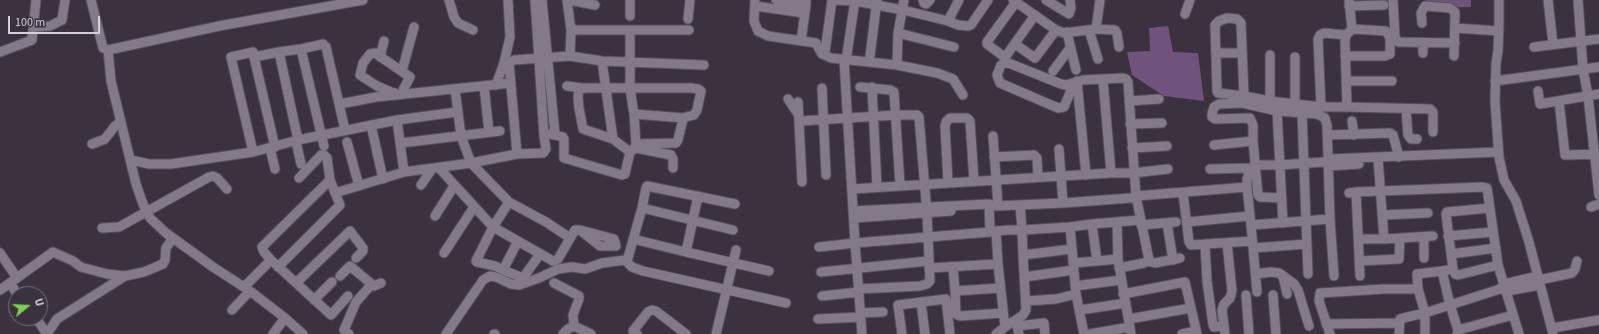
<!DOCTYPE html>
<html>
<head>
<meta charset="utf-8">
<style>
  body { margin:0 }
  #map { position:relative; width:1599px; height:334px; overflow:hidden; background:#3b313f; font-family:"Source Sans 3",sans-serif }
  canvas { display:block }
  .north { position:absolute; left:8px; top:286px; width:40px; height:40px; box-sizing:border-box; background:#3b313f; border:1px solid #79717c; border-radius:50%; rotate:72deg; font-size:11px; font-weight:700; line-height:16px; text-align:center; color:#d5d0d8 }
  .north::after { content:''; display:block; margin:auto; width:14px; height:18px; background:#7cd154; clip-path:polygon(50% 0,100% 100%,50% 72%,0 100%) }
  .scale { position:absolute; left:8px; top:16px; width:92px; height:18px; box-sizing:border-box; border:2px solid #d5d0d8; border-top:0; padding-left:5px; font-size:12px; line-height:14px; white-space:nowrap; color:#d5d0d8; -webkit-text-stroke:3px #3b313f; paint-order:stroke }
</style>
</head>
<body>
<div id="map">
<canvas width="1599" height="334"></canvas>
<div class="north">U</div>
<div class="scale">100 m</div>
</div>
<script>
const c = document.querySelector('canvas').getContext('2d');
c.lineJoin = 'round';
function fillPath(path, color) {
  c.fillStyle = color;
  c.fill(path, 'evenodd');
}
function toPath(rows) {
  const path = new Path2D();
  for (const r of rows) {
    path.moveTo(r[0], r[1]);
    for (let i = 2; i < r.length; i += 2) path.lineTo(r[i], r[i + 1]);
  }
  return path;
}
function stroke(path, color, width, dash) {
  c.strokeStyle = color;
  c.lineWidth = width;
  c.lineCap = dash ? 'butt' : 'round';
  c.setLineDash(dash || []);
  c.stroke(path);
}
fillPath(toPath([
  [1426,0,1471,0,1471,7,1426,8],
  [1168,26,1173,52,1198,53,1204,101,1164,96,1132,75,1127,52,1150,51,1149,28]
]), '#70537c');
const minor = toPath([
  [91,0,103,48,108,50,111,81,136,184,143,204,150,218,166,233,213,267,250,291,285,318,303,334],
  [449,0,454,17,458,23,473,30],
  [542,0,555,134],
  [567,0,571,30],
  [569,0,595,5],
  [630,0,630,16],
  [755,0,754,21,758,31,768,36,816,43,822,54,831,58,897,65,937,73,953,79,963,95],
  [776,0,806,5,806,0],
  [833,0,855,1,903,10,948,21],
  [923,0,924,3,926,4,930,0],
  [959,0,948,21,958,25,968,26,971,25,988,0],
  [1013,0,1056,30,1064,33,1096,29,1100,0],
  [1046,0,1069,14,1071,8,1070,0],
  [1349,0,1352,29,1346,35,1345,41,1347,107,1430,109,1433,112,1433,132],
  [1393,0,1395,37,1398,42,1455,43],
  [1499,0,1499,25,1498,51,1496,64,1495,102,1499,157,1504,180,1516,201,1529,242,1553,334],
  [1548,0,1553,44],
  [1578,0,1583,69,1588,96,1599,195],
  [1016,2,987,42,987,44,1003,56,1006,56,1035,15],
  [755,6,804,13],
  [1349,6,1384,5],
  [1185,14,1190,0],
  [688,19,690,0],
  [1422,23,1421,13,1425,6,1450,8,1455,12,1454,56],
  [33,27,50,26,62,20,65,0],
  [1455,28,1499,31],
  [1096,29,1115,30,1117,33,1119,47],
  [630,30,630,88,634,114,636,144,633,150],
  [1089,30,1098,59],
  [1067,32,1076,70],
  [898,33,954,47],
  [801,41,806,5],
  [1423,43,1423,53],
  [1015,44,1035,58,1056,30],
  [1534,47,1599,39],
  [108,50,219,26,363,0],
  [0,52,32,40,36,0],
  [279,52,298,140],
  [825,52,832,0],
  [1216,53,1241,53],
  [847,54,855,0],
  [1270,55,1270,101],
  [570,56,602,61,704,65],
  [870,56,877,0],
  [1345,56,1385,56,1390,54,1390,38,1386,31,1352,29],
  [254,57,275,147],
  [380,57,384,41],
  [1295,57,1295,103],
  [897,65,898,33,904,0],
  [402,71,414,27],
  [1053,71,1070,48],
  [1103,80,1111,173],
  [1077,81,1086,175],
  [1346,81,1392,81],
  [1495,81,1599,67],
  [1074,83,1064,107,1058,108,1000,83,997,75,1001,65,1006,62,1061,84,1066,85,1083,80,1123,78,1126,79,1128,82,1136,196,1149,260,1151,262,1155,263,1180,258],
  [496,85,504,63,510,37,508,0],
  [484,86,489,132],
  [567,86,582,88],
  [860,87,890,90,894,92,900,185],
  [872,87,877,187],
  [822,88,826,175],
  [455,89,461,136,471,163,509,202,546,222,570,238],
  [1538,91,1540,104,1599,94],
  [395,93,391,92,377,86,360,75,363,63,370,54,375,53,410,77,403,90,403,93],
  [1244,96,1241,23,1237,19,1227,18,1219,21,1215,25,1217,91,1218,93,1244,96,1270,101,1321,107,1347,107],
  [788,99,798,114],
  [1129,101,1159,99],
  [1559,101,1565,155,1599,154],
  [798,102,802,182],
  [340,104,376,97,511,83],
  [1321,107,1318,39,1320,35,1324,33,1346,35],
  [1406,109,1408,135,1411,139,1417,139],
  [1277,111,1283,223],
  [1302,113,1308,274],
  [634,114,684,118],
  [397,120,404,172],
  [800,121,896,115,917,115,919,117,927,213,930,281,927,284,920,286,858,289],
  [1352,121,1354,135],
  [1130,124,1162,123],
  [371,125,383,179],
  [1328,135,1390,133,1393,135,1399,157],
  [544,136,550,134,563,137,564,139,564,158,622,175,625,174,630,152,613,139,602,61],
  [993,136,998,206],
  [613,139,583,129,579,108,578,97,579,89,586,88,691,88,698,89,701,91,697,110,694,115,686,117,683,119,678,140,676,143,636,144],
  [296,141,301,164],
  [1253,141,1253,125,1250,118,1215,119,1212,117,1212,114,1214,107,1219,104,1242,103,1277,111,1317,114,1325,118,1327,125,1330,219,1334,276],
  [347,142,359,186],
  [401,143,500,131],
  [92,144,105,139,115,126,120,122],
  [1214,145,1253,141,1258,195,1260,197,1281,198],
  [324,146,301,49,323,44,326,47,345,130],
  [270,148,275,169],
  [636,148,671,155,673,159,673,168],
  [1132,148,1167,146],
  [1059,149,1063,203],
  [253,152,231,57,253,52,254,57,279,52,301,49],
  [517,154,509,63,514,60,570,56,571,30,689,30],
  [994,157,1034,155,1037,158,1038,177],
  [1378,158,1384,239,1433,236],
  [131,160,149,164,171,164,253,152,298,140,397,120,457,112],
  [1325,163,1329,166,1359,164],
  [439,168,493,227,553,261,558,259,575,230,580,230,614,239,616,246,600,246,580,230],
  [1251,168,1247,179,1247,187,1251,225,1330,219],
  [1210,169,1251,168,1256,165,1279,165,1324,162,1329,159,1498,152],
  [299,178,321,155,324,155,327,158,330,180],
  [948,182,945,126,946,122,950,118,967,118,970,121,974,181],
  [421,185,432,169],
  [852,189,1111,173,1133,173,1168,169],
  [1356,192,1483,187,1487,188,1498,265,1519,334],
  [335,193,404,172,471,163,517,154,543,153,544,152,546,149,544,136,535,0],
  [1183,193,1189,242,1191,245,1252,241],
  [1349,193,1356,192,1360,276],
  [1591,207,1599,204],
  [642,208,733,230],
  [1490,208,1447,212,1446,214,1453,269,1455,274,1458,275,1498,265],
  [853,211,989,204,996,206,1063,203,1131,198,1136,196,1247,187],
  [1382,215,1428,213],
  [435,216,454,186],
  [854,218,951,211],
  [1117,222,1118,259],
  [1187,222,1250,216],
  [1167,223,1173,260],
  [1092,224,1140,220],
  [1141,225,1176,222],
  [1251,225,1257,292],
  [1070,227,1092,224,1097,261,1118,259,1131,334],
  [102,228,119,227,209,177,213,176,217,178,227,189],
  [1448,236,1493,232],
  [633,239,686,252,698,196],
  [1359,239,1384,239],
  [518,241,503,270,523,278,540,254],
  [1205,245,1207,281,1213,325,1214,327,1224,326],
  [819,247,855,243,844,59],
  [1253,248,1307,244],
  [1072,249,1076,294,1084,334],
  [686,252,769,271],
  [0,253,17,278],
  [444,253,474,207],
  [1451,254,1496,248],
  [1424,258,1424,237],
  [271,260,264,252,262,247,330,180,340,205,278,267],
  [625,260,632,267,643,271,786,303],
  [1360,261,1399,259,1400,238],
  [1073,263,1097,261],
  [998,264,996,231,1009,230,1022,230,1070,227,1072,249,1023,255,1022,230,1020,205],
  [953,267,955,291],
  [929,268,998,264,1005,327,996,334],
  [1119,268,1144,263,1149,260],
  [503,270,495,266,477,262,476,261,493,227,509,202],
  [1448,270,1442,271,1450,305,1458,330,1457,334],
  [821,272,928,261],
  [1256,274,1271,272,1279,273,1294,284,1298,290,1309,326],
  [340,276,350,266,374,286,381,283],
  [1283,276,1287,294],
  [1024,277,1074,270],
  [1539,280,1572,273,1575,269,1577,261],
  [10,283,17,294],
  [296,283,350,231,363,248,363,251,356,258],
  [554,283,579,296,579,299,573,315,574,326],
  [1075,286,1121,280],
  [244,287,271,260,331,315,348,296],
  [1000,288,955,291,956,314,960,316,1003,313],
  [1501,288,1504,284,1538,276],
  [1418,289,1425,313,1425,334],
  [0,290,53,252,73,261,81,267,107,274,125,276,144,272,163,264,165,260,166,248,173,238],
  [1123,294,1185,282,1197,334],
  [1246,295,1249,334],
  [1273,295,1276,334],
  [822,296,859,292],
  [314,300,332,282],
  [1026,301,1056,299,1076,294],
  [921,302,925,334],
  [232,310,250,291],
  [1080,310,1126,303],
  [860,313,883,312],
  [36,318,47,334],
  [818,319,861,317],
  [1129,319,1191,308],
  [1326,324,1400,323],
  [1005,327,1023,315,1026,310,1023,255],
  [1552,328,1599,320],
  [1458,330,1513,315],
  [47,334,57,319,125,276],
  [273,334,285,318],
  [349,334,344,330,356,302,371,285],
  [446,334,483,280,490,276,496,277,511,284,519,285,539,278,558,269,572,267,585,269,602,263,625,260,628,258,642,208,646,188,647,186,735,204],
  [494,334,495,334],
  [563,334,568,329,574,326,591,334],
  [637,334,633,331,648,312,652,310,656,311,686,334],
  [716,334,736,250],
  [862,334,855,243,990,232,989,204],
  [902,334,898,305,946,299,950,334],
  [1019,334,1017,326,1044,323,1045,334],
  [1090,334,1130,327],
  [1182,334,1196,331],
  [1225,334,1222,310,1224,304,1230,298,1232,291,1227,243],
  [1330,334,1319,301,1320,293,1384,289,1418,289,1417,274,1442,271],
  [1399,334,1400,319,1403,318,1425,313,1500,289,1507,291,1540,285]
]);
stroke(minor, '#58505b', 11);
stroke(minor, '#837988', 9);
</script>
</body>
</html>
